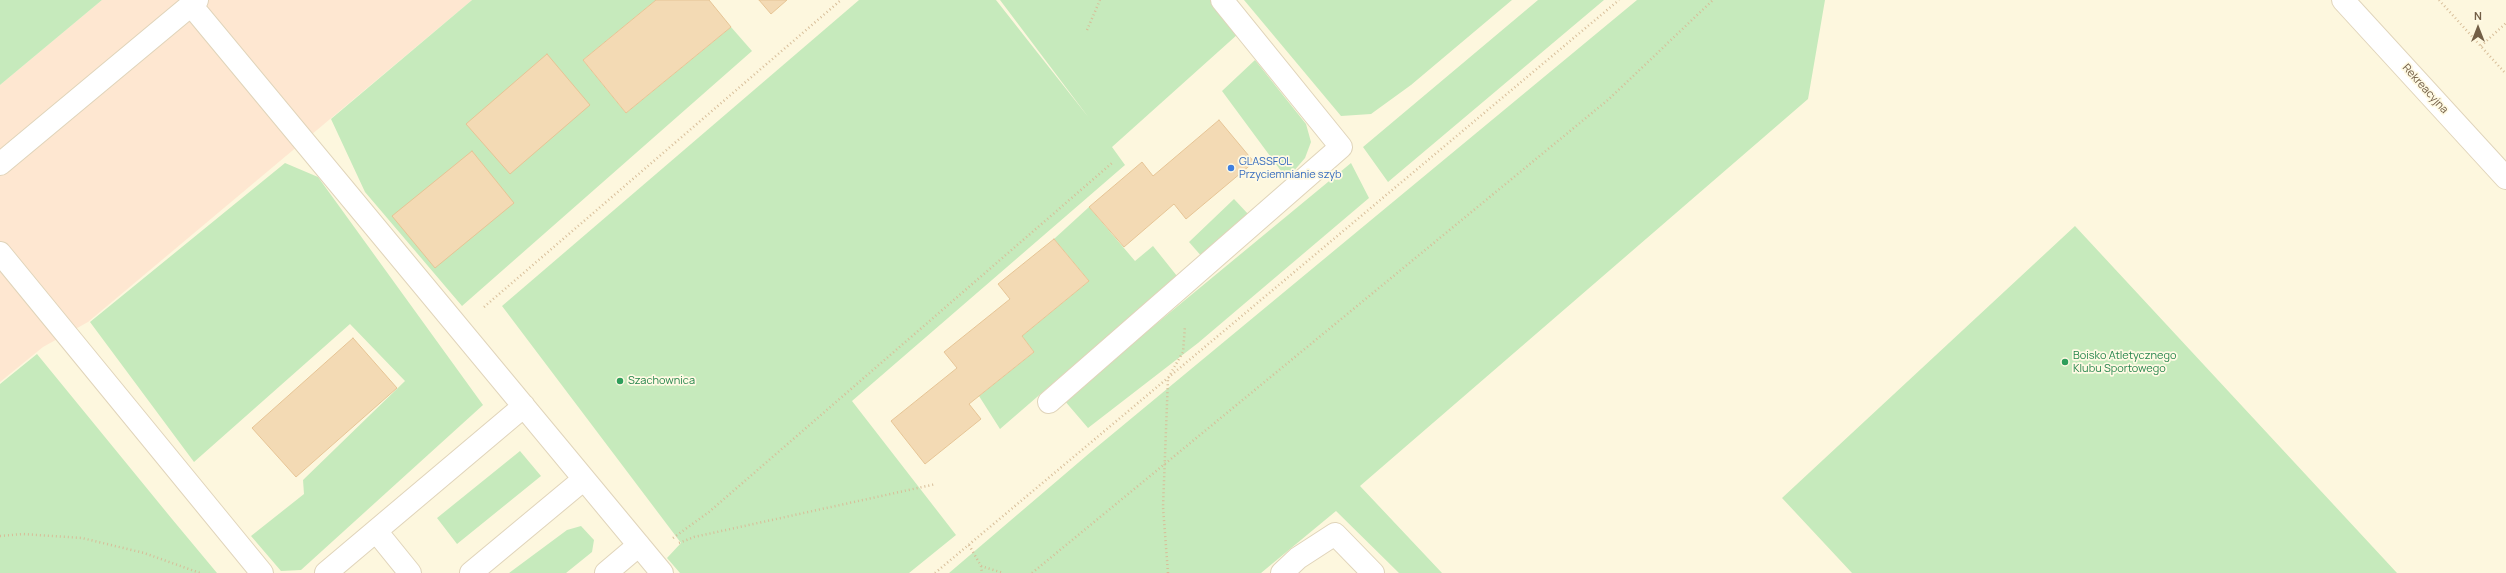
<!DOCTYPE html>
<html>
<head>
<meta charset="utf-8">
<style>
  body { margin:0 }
  #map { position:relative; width:2506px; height:573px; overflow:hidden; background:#fdf7de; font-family:Manrope,sans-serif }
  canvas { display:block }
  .north { position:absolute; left:2458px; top:8px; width:40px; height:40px; -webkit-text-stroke:3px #fffae4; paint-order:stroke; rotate:0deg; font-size:11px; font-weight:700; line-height:16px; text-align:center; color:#735f46 }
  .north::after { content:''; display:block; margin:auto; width:14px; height:18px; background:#735f46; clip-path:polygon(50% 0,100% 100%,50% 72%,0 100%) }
</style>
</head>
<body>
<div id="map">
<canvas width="2506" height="573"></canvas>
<div class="north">N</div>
</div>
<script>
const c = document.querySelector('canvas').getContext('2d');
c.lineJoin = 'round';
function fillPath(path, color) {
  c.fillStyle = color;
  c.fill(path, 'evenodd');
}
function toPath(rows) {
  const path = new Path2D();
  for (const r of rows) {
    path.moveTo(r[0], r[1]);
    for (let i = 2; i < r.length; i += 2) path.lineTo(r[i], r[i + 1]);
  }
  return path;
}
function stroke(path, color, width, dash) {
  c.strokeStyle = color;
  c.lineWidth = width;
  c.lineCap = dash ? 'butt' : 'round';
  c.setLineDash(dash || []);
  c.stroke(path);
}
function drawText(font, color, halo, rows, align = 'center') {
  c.font = font + ' Manrope,sans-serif';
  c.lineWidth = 3.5;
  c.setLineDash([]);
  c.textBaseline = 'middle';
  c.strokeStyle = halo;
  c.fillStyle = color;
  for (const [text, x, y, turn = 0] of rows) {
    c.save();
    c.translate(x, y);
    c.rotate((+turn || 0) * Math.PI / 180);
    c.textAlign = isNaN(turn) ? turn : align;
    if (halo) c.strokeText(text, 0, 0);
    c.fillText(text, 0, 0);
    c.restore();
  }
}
fillPath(toPath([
  [102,0,472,0,88,322,43,347,0,382,0,85]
]), '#fee7d1');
fillPath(toPath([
  [0,0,102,0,0,85],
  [472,0,656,0,583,60,626,113,731,27,752,51,462,306,365,192,331,119],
  [859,0,996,0,1089,118,1000,0,1210,0,1238,34,1112,147,1125,165,852,401,956,535,909,573,680,573,667,558,681,543,502,306],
  [1244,0,1512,0,1411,85,1371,114,1341,116],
  [1538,0,1604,0,1388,182,1363,147],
  [1637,0,1825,0,1808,99,1360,486,1442,573,1399,573,1336,511,1261,573,949,573,1092,451],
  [1255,60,1306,124,1311,142,1305,158,1287,179,1222,91],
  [285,163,318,177,483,405,301,570,281,571,251,536,304,494,303,480,405,381,350,324,194,462,90,322],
  [1351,163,1369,198,1198,343,1088,428,1064,400],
  [1234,199,1249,215,1203,258,1189,242],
  [1089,207,1135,261,1153,246,1177,276,1000,429,979,396,1034,352,1022,336,1089,281,1054,239],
  [2075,226,2397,573,1852,573,1782,498],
  [37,354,172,519,217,573,0,573,0,384],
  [520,451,541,476,457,544,437,518],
  [581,526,594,540,592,552,566,573,509,573,567,530]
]), '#c6eabc');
const building = toPath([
  [656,0,709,0,731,27,626,113,583,60,656,0],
  [759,0,787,0,771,14,759,0],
  [547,54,590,105,510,174,466,124,547,54],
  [1219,120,1254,162,1186,219,1174,204,1124,247,1089,207,1142,162,1153,176,1219,120],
  [472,151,514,203,435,268,392,216,472,151],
  [1054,239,1089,281,1022,336,1034,352,969,404,981,419,925,464,891,421,957,368,944,352,1010,299,998,284,1054,239],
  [353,338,397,388,296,477,252,428,353,338]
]);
fillPath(building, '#f3dab4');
stroke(building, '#e6c495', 1);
const minor = toPath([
  [2343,0,2506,178],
  [191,5,662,573],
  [0,164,197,0],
  [0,253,262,573],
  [1049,402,1341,147,1222,0],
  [376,531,410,573],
  [326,573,524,406],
  [471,573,584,479],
  [606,573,639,545],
  [1282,573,1298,558,1335,534,1373,573]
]);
stroke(minor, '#e0d4ba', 24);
stroke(toPath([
  [2439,0,2506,74],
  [1087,30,1100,0],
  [2481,46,2506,23],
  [484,307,841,0],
  [0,536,23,534,82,538,144,553,200,573],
  [673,538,709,512,1112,163],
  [679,543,694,537,936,484],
  [969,545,981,566,982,573],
  [981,566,1003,573],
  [935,573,1619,0],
  [1032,573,1609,99,1713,0],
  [1168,573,1163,507,1168,378,1183,352,1185,326]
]), '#d7bd98', 2.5, [1, 3]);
stroke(minor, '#fff', 22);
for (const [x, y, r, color] of [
  [1231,168,4,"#3f7fe0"],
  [2065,362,4,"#2e9e5b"],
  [620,381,4,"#2e9e5b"]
]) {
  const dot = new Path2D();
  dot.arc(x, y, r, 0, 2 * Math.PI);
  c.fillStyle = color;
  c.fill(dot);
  stroke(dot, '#fffae4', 1.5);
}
drawText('11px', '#735f46', '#fffae4', [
  ["Rekreacyjna",2425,89,48]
]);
drawText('11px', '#366cbe', '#fffae4', [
  ["GLASSFOL",1239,162],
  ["Przyciemnianie szyb",1239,175]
], 'left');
drawText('11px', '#27864d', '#fffae4', [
  ["Boisko Atletycznego",2073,356],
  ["Klubu Sportowego",2073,369],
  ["Szachownica",628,381]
], 'left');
</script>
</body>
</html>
